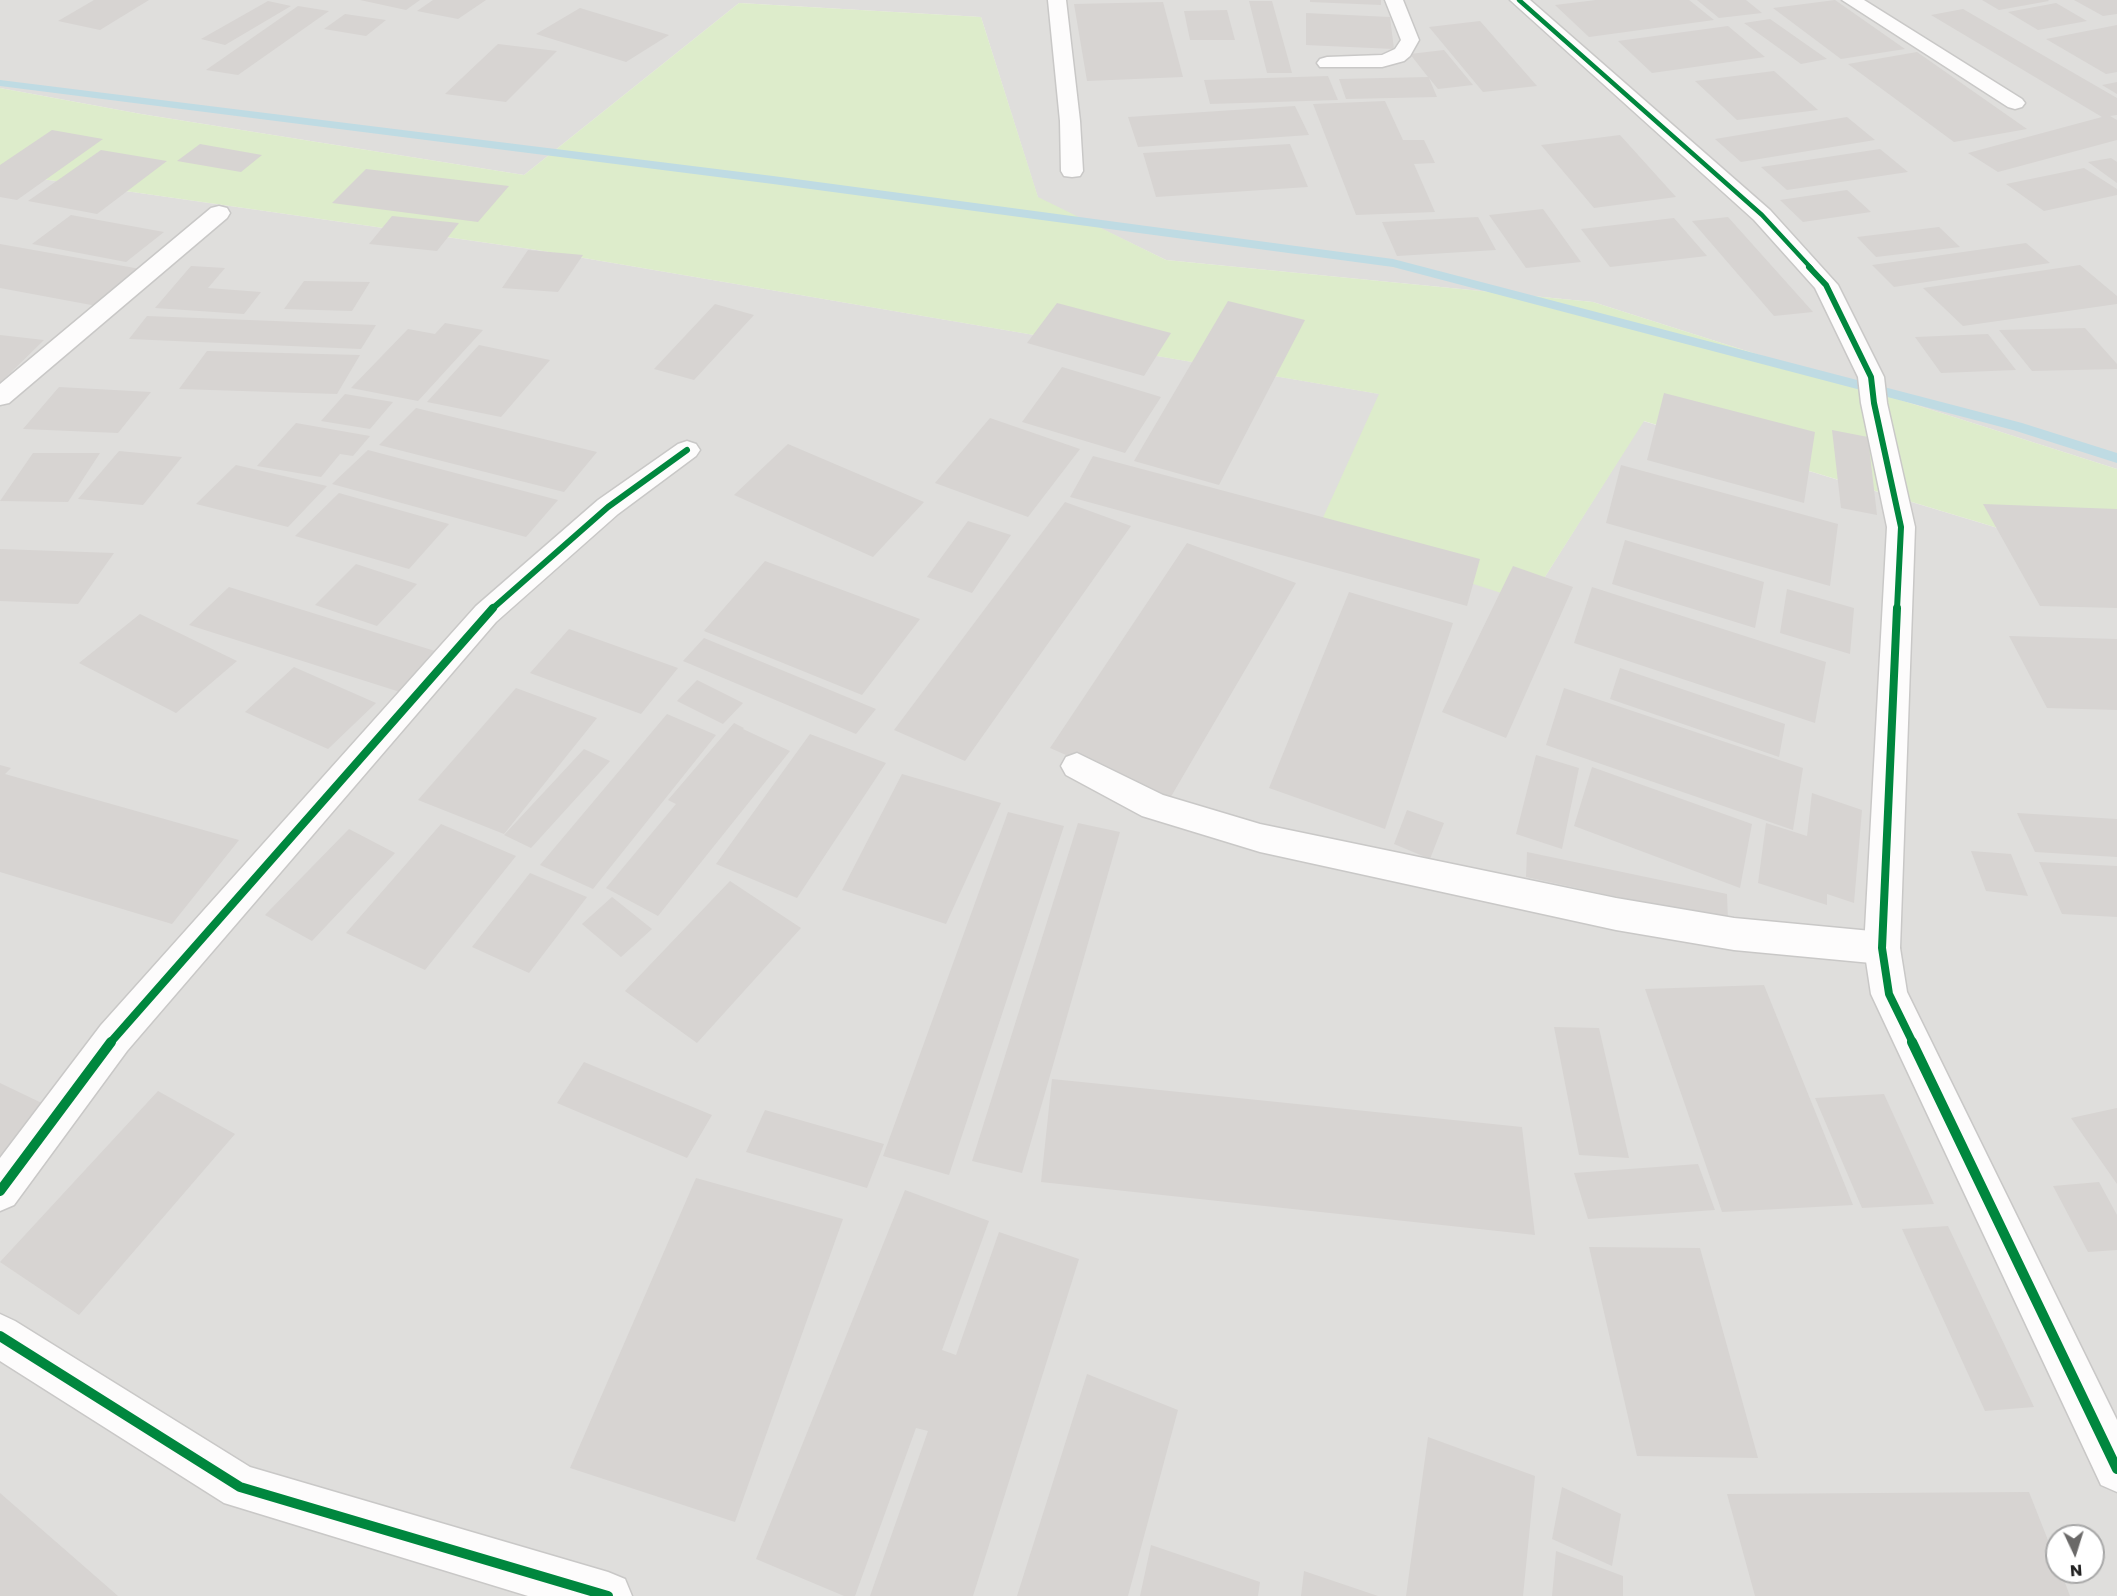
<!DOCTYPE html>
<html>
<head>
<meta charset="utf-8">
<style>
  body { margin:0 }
  #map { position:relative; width:2117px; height:1596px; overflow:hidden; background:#f0eeeb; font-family:Poppins,sans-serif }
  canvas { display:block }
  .north { position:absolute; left:2045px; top:1524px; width:60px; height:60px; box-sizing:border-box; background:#fff; border:2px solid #a7a7a7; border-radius:50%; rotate:176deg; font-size:16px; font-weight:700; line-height:24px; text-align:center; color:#222 }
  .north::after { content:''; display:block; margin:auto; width:21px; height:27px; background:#6a6968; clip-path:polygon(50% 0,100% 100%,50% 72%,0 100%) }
</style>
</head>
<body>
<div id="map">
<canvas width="2117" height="1596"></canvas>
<div class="north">N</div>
</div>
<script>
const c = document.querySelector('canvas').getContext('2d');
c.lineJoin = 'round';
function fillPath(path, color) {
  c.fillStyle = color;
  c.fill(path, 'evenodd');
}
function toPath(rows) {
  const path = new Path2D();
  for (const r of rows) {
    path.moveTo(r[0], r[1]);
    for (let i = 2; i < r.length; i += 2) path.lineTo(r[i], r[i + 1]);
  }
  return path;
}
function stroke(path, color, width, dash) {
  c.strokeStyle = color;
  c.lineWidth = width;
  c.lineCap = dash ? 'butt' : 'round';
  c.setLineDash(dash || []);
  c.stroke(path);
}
fillPath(toPath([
  [0,0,2117,0,2117,469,1593,302,1166,260,1038,198,981,17,739,3,524,175,141,114,0,88],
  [0,173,537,250,1380,394,1529,602,1643,421,2117,564,2117,1596,0,1596],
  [2057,1536,2093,1536,2093,1572,2057,1572]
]), '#dfdedc');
fillPath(toPath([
  [739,3,981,17,1038,197,1166,260,1593,302,2117,469,2117,564,1644,421,1529,602,1316,533,1379,394,537,250,0,173,0,88,141,114,524,175]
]), '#ddeccb');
fillPath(toPath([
  [0,80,773,176,1393,259,2022,423,2117,453,2117,463,2013,430,1393,267,773,184,0,86,0,80]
]), '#bfdbe3');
fillPath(toPath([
  [94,0,149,0,100,30,58,21],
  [360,0,420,0,406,10],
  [433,0,486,0,458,19,417,11],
  [1310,0,1381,0,1381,5,1310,2],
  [1596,0,1689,0,1714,20,1589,37,1555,5],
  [1697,0,1746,0,1762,13,1719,18],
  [1835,0,1905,49,1841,59,1773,8],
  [1982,0,2048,0,2049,1,1999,10],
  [2074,0,2117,0,2117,14,2103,16],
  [268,1,291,6,225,45,201,39],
  [1249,1,1272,1,1292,73,1267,73],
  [1163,2,1183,77,1087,81,1074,4],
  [2056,3,2087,21,2038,30,2008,12],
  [298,6,329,11,238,75,206,70],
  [580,8,669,35,626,62,536,34],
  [1963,9,2117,98,2117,115,2110,116,2117,120,2117,140,1998,172,1968,153,2102,117,1931,15],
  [1227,10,1235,40,1190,40,1184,11],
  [1306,13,1390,17,1394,49,1306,45],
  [345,14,386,20,366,36,324,29],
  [1770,19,1827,59,1801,64,1744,23],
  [1480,21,1537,86,1483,92,1429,27],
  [2117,25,2117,72,2106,74,2046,39],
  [1728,26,1765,57,1652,73,1618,41],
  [498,44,557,51,506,102,445,94],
  [1444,50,1473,85,1438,89,1429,78,1437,97,1346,99,1339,79,1428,77,1410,54],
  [1917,52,2027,129,1954,142,1848,64],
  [1774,71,1818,110,1737,120,1695,81],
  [1328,76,1338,100,1210,104,1204,80],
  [2117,82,2117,94,2102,85],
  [1385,101,1403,140,1424,140,1435,163,1414,164,1435,212,1356,215,1313,104],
  [1295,106,1309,135,1138,147,1128,117],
  [1847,117,1875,140,1741,162,1715,139],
  [52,130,103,139,17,200,0,197,0,165],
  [1620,135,1676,197,1594,208,1541,145],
  [200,144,262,155,241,172,177,161],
  [1290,144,1308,187,1156,197,1143,153],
  [1880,149,1908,172,1787,190,1761,167],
  [101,150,167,161,97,214,28,201],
  [2111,158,2117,162,2117,183,2088,162],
  [2084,168,2117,189,2117,195,2044,211,2006,184],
  [366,169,509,186,478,222,332,203],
  [1847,190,1871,212,1803,222,1780,200],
  [1543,209,1581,262,1526,268,1489,215],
  [71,215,164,232,126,262,32,244],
  [392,216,459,223,437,251,369,244],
  [1478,217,1496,250,1397,256,1382,222],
  [1728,217,1813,312,1774,316,1692,221],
  [1674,218,1707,256,1610,267,1581,229],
  [1939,227,1960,247,1876,257,1857,237],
  [2026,243,2050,263,1894,287,1872,265],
  [0,244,146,270,102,307,0,288],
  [528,250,583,255,558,292,502,288],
  [2080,265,2117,296,2117,304,1963,326,1923,288],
  [191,266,225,268,208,288,261,292,244,314,155,308],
  [304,281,370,282,352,311,284,309],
  [1228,301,1305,320,1219,485,1134,461],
  [1057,303,1171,333,1144,376,1027,343],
  [715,304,754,315,694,380,654,369],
  [147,316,376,325,361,349,129,339],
  [445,323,483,330,418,401,351,388,408,329,435,334],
  [2085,328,2117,364,2117,369,2032,371,1999,330],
  [1988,334,2016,370,1941,373,1915,337],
  [0,335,44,340,0,383],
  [479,345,550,360,501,417,427,402],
  [207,351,360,355,337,394,179,389],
  [1062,367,1161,397,1125,453,1022,422],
  [59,387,151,392,118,433,23,429],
  [1664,393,1815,432,1804,503,1647,460],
  [345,394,393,402,370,429,321,421],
  [416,408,597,452,564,492,379,445],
  [990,418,1080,449,1028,517,935,483],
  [296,423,347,432,370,436,353,456,340,454,321,477,257,466],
  [1832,430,1868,437,1877,515,1841,508],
  [788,444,924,502,873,557,734,495],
  [368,450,558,500,526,537,332,484],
  [119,451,182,457,143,505,78,499],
  [33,453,100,453,68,502,0,501],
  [1093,456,1480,559,1467,606,1070,497],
  [236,465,327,486,288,527,196,504],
  [1621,465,1838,524,1830,586,1606,523],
  [339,493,449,524,409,569,295,536],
  [1065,502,1131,526,965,761,894,730],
  [1983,504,2117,509,2117,608,2040,606],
  [968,521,1011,535,972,593,927,577],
  [1625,540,1764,582,1755,628,1612,584],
  [1187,543,1296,583,1169,800,1050,748],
  [0,549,114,553,78,604,0,601],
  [765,561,920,619,862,695,704,631],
  [356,564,417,584,377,626,315,605],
  [1513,566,1573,587,1506,738,1442,712],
  [229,587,435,651,400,692,189,625],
  [1592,587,1826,662,1815,723,1574,643],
  [1787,589,1854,608,1850,654,1780,633],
  [1349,592,1453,623,1385,829,1269,788],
  [140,614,237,661,176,713,79,663],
  [569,629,678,668,641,714,530,673],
  [2009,636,2117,639,2117,710,2047,708],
  [704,638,876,709,856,734,683,661],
  [294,667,376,703,328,749,245,712],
  [1620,668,1785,724,1779,757,1610,699],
  [697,680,743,703,723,724,677,701],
  [516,688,597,718,504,834,418,800],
  [1564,688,1803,768,1793,830,1546,745],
  [667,714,716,735,593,889,540,865],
  [734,723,744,728,743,729,790,751,658,916,606,888,676,804,668,800],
  [810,734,886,763,797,898,716,864],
  [584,749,610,761,531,848,504,835],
  [1536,755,1579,768,1562,849,1516,834],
  [0,765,11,768,5,774,239,840,172,924,0,872],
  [1592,767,1752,824,1740,888,1574,826],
  [902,774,1001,803,946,924,842,890],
  [1812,793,1862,810,1854,903,1827,894,1827,905,1758,883,1766,823,1807,836],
  [1407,810,1444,823,1430,859,1394,844],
  [1008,812,1064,826,949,1175,883,1156],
  [2017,813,2117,819,2117,857,2035,852],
  [1078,823,1120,832,1022,1173,972,1161],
  [441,824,516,856,425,970,346,933],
  [349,829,395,853,312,941,265,915],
  [1971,851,2011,854,2028,896,1986,891],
  [1527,852,1727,894,1728,921,1526,877],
  [2039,862,2117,866,2117,917,2062,914],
  [530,873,587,897,529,973,472,947],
  [730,881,801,928,697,1043,625,991],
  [612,897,652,929,621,957,582,924],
  [1764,985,1853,1205,1722,1212,1645,989],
  [1554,1027,1599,1028,1629,1158,1579,1155],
  [584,1062,712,1115,687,1158,557,1103],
  [1052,1079,1522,1127,1535,1235,1041,1182],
  [0,1083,48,1106,0,1161],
  [158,1091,235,1134,79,1315,0,1262],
  [1884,1094,1934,1204,1862,1208,1815,1098],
  [2117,1108,2117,1184,2071,1118],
  [765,1110,884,1144,867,1188,746,1152],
  [1698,1164,1715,1210,1588,1219,1574,1173],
  [696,1178,843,1219,735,1522,570,1468],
  [2099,1182,2117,1215,2117,1250,2088,1252,2053,1186],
  [905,1190,989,1221,942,1350,956,1355,999,1232,1079,1259,973,1596,870,1596,928,1431,916,1428,855,1596,844,1596,756,1559],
  [1948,1226,2034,1407,1985,1411,1902,1229],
  [1589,1247,1700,1248,1758,1458,1637,1456],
  [1087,1374,1178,1410,1128,1596,1017,1596],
  [1428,1437,1535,1476,1523,1596,1406,1596],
  [1562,1487,1621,1514,1612,1566,1552,1539],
  [2029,1492,2057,1563,2057,1572,2061,1572,2070,1596,1755,1596,1727,1494],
  [0,1493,118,1596,0,1596],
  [1151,1545,1260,1582,1258,1596,1140,1596],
  [1556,1551,1623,1576,1623,1596,1552,1596],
  [1304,1571,1378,1596,1301,1596]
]), '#d7d4d2');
const lane = toPath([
  [1385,0,1403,0,1419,40,1410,56,1404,61,1382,67,1320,67,1317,63,1320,59,1327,57,1382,55,1395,49,1401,40,1385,0],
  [1842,0,1864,0,2022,99,2025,103,2022,107,2015,109,2008,107,1842,0],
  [1077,753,1163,795,1260,824,1616,898,1734,918,1882,932,1895,936,1900,948,1895,960,1882,964,1734,950,1616,930,1260,852,1142,816,1066,775,1061,766,1066,757,1077,753]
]);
const street = toPath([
  [1048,0,1066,0,1080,121,1083,171,1080,176,1072,177,1064,176,1061,171,1060,121,1048,0],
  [1510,0,1530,0,1770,210,1838,285,1884,377,1887,403,1915,527,1900,948,1907,992,2117,1420,2117,1492,2101,1485,1871,994,1864,948,1887,527,1861,403,1858,377,1815,288,1754,220,1510,0],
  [219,206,227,208,230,213,227,218,9,403,0,405,0,384,211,208,219,206],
  [687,441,696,444,700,450,696,456,618,514,496,622,127,1051,14,1205,0,1211,0,1158,101,1025,476,606,598,500,678,444,687,441],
  [0,1314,15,1321,250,1467,608,1572,625,1579,632,1596,528,1596,224,1503,0,1361,0,1314]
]);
stroke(lane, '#c9c8c7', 3);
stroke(street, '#c9c8c7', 3);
fillPath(lane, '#fdfcfc');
fillPath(street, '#fdfcfc');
stroke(toPath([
  [1519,0,1762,215,1811,268]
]), '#00873e', 4.5);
stroke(toPath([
  [1809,267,1826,285,1871,377,1874,403,1901,527,1897,609],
  [492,609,608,507,687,450]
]), '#00873e', 6);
stroke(toPath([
  [1897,608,1882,948,1889,994,1913,1043],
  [110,1043,493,608]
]), '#00873e', 8);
stroke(toPath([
  [1912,1042,2117,1469],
  [0,1191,111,1042],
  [0,1336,240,1487,608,1596]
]), '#00873e', 10);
</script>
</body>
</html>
